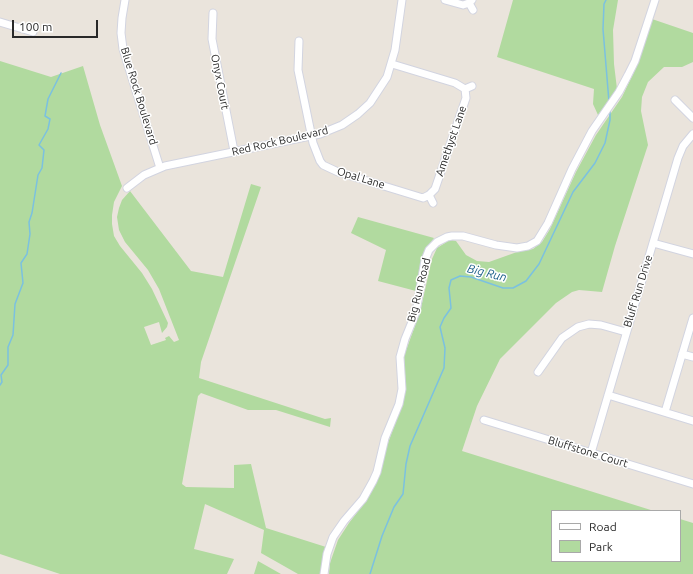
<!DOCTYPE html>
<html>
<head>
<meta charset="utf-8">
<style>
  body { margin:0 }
  #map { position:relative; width:693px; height:574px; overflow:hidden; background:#eae4dc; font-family:Ubuntu,sans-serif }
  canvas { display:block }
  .legend { position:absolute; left:551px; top:510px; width:130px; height:52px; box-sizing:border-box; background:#fff; border:1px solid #a9a9a9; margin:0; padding:5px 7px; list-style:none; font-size:12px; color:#292929 }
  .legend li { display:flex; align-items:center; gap:8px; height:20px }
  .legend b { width:20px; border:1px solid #a9a9a9 }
  .scale { position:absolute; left:12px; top:20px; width:86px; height:18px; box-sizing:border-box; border:2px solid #292929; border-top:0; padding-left:5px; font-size:12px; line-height:14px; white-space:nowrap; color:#292929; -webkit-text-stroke:3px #fff; paint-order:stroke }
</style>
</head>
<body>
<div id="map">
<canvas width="693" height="574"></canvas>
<ul class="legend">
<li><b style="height:5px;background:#fff"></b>Road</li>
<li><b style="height:11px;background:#b1da9f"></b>Park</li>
</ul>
<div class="scale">100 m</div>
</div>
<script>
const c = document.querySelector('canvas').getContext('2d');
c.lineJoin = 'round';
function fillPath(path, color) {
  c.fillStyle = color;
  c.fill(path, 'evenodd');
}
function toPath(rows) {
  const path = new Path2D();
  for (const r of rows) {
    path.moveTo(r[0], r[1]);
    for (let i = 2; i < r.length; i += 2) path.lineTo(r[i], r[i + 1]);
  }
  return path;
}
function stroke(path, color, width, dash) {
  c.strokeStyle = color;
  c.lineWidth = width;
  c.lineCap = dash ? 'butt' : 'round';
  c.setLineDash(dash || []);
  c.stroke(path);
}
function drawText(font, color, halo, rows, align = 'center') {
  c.font = font + ' Ubuntu,sans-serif';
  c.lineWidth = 3;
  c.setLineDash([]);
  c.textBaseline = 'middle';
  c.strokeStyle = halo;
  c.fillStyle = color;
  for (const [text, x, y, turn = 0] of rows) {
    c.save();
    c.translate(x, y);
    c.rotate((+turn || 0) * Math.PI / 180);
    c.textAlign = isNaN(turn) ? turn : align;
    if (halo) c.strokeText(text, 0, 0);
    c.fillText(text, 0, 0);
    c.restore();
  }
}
fillPath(toPath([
  [513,0,618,0,613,30,614,64,617,89,598,115,593,104,594,89,497,57],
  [652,19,693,33,693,62,682,67,664,67,648,82,642,97,641,111,648,145,646,151,615,246,602,292,579,290,572,292,556,303,500,359,477,406,462,451,654,511,552,511,552,561,680,561,680,519,693,523,693,574,329,574,330,563,338,540,349,523,366,501,379,477,385,451,399,413,406,390,404,356,420,312,432,259,437,248,450,240,456,241,466,255,477,261,489,262,517,252,533,249,542,242,550,229,576,172,596,135,622,97,636,68],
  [0,61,51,77,83,66,100,125,122,186,114,202,112,215,112,224,114,236,120,246,142,273,152,289,168,323,167,327,162,333,159,322,144,327,151,345,166,340,165,338,169,336,174,342,179,340,159,289,148,270,125,242,119,230,117,217,119,208,122,200,130,191,191,271,223,277,251,184,261,187,201,362,199,378,325,419,331,418,330,427,276,410,248,410,201,393,198,396,182,484,186,487,234,488,234,465,251,464,266,528,326,547,322,574,298,574,261,553,264,530,205,504,194,549,234,559,227,574,60,574,0,554],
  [358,217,434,238,425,250,416,291,378,281,386,250,351,233],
  [258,561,281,574,254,574]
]), '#b1da9f');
stroke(toPath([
  [606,0,604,4,603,29,609,102],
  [0,385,2,382,1,375,8,365,8,347,13,335,15,304,23,283,21,263,27,254,30,234,29,222,32,213,38,175,42,168,44,150,39,145,48,129,50,119,45,116,48,99,61,73],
  [370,574,382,536,394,507,403,494,406,464,410,446,444,368,445,348,440,327,444,318,451,308,449,288,451,280,460,276,471,277,503,288,513,288,526,281,539,264,573,192,595,163,605,143,610,120,610,111]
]), '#7bc1e0', 1.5);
const minor = toPath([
  [125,0,122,18,121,33,123,49,160,168],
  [445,0,463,5,469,3,472,0],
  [469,3,473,10],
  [213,13,212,39,234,151],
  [0,22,33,32],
  [299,41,298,70,313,143,320,161,323,165,338,172,423,198,429,195,435,189,466,98,465,89,455,83,392,64],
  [465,89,472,86],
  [675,100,693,118],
  [127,188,144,175,165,166,320,134,342,125,358,114,370,103,387,77,395,50,402,0],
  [429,195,433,203],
  [653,243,693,254],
  [682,354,693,357],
  [538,372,562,338,578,327,589,324,601,325,626,332],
  [608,395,693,421],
  [665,412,693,318],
  [484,420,693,484],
  [591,453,678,158,683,146,693,134],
  [324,574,327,554,333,537,344,521,363,499,373,481,377,472,385,438,399,404,402,389,400,357,405,339,416,312,425,260,429,250,437,242,447,237,452,236,463,236,496,245,517,248,528,246,537,241,548,223,572,169,592,131,619,92,628,75,635,61,655,0]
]);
stroke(minor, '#d2d4e0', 9);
stroke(minor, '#fff', 7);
drawText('11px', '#292929', '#fff', [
  ["Onyx Court",220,82,79],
  ["Blue Rock Boulevard",139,96,73],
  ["Red Rock Boulevard",280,141,-13],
  ["Amethyst Lane",451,141,-71],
  ["Opal Lane",361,178,17],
  ["Big Run Road",419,290,-76],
  ["Bluff Run Drive",638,291,-73],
  ["Bluffstone Court",588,452,17]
]);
drawText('italic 12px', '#1d6089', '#fff', [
  ["Big Run",487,273,14]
]);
</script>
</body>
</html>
